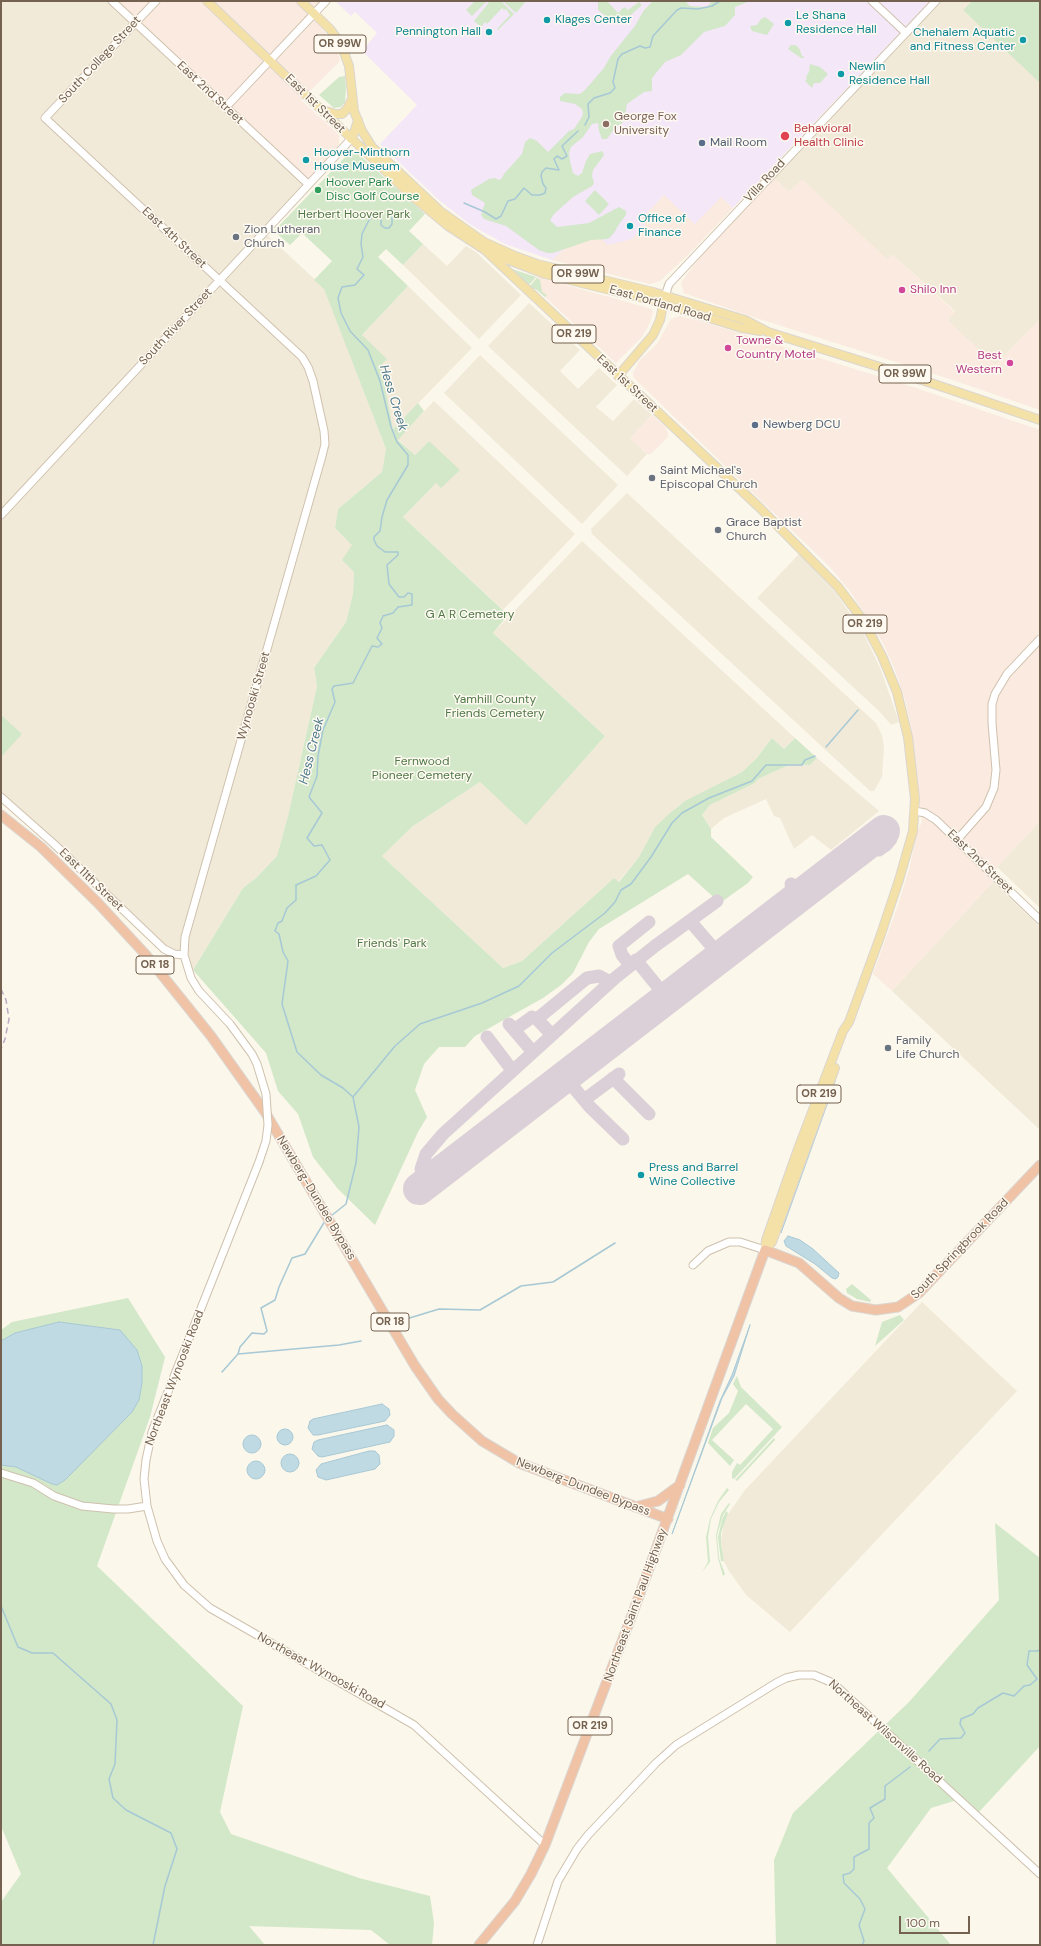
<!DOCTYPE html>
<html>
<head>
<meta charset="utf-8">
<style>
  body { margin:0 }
  #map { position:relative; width:1041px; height:1946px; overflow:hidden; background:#fbf7ea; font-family:"DM Sans",sans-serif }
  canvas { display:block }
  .frame { position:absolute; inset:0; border:2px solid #74614f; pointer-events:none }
  .scale { position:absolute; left:899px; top:1916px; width:71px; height:18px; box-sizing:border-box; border:2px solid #74614f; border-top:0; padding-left:5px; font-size:12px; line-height:14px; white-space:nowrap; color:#74614f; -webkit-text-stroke:3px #fefaf1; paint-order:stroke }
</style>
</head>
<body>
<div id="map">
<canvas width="1041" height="1946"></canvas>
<div class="frame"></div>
<div class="scale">100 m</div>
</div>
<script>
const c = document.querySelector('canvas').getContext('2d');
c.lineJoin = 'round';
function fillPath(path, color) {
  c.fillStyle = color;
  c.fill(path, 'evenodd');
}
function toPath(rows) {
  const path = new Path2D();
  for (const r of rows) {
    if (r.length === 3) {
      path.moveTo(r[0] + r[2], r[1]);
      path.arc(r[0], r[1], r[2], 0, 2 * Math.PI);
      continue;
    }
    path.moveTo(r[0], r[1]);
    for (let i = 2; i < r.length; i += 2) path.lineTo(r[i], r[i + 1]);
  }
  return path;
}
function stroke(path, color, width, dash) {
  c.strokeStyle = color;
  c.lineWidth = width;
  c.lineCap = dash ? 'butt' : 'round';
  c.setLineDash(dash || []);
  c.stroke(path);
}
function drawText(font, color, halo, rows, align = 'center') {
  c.font = font + ' "DM Sans",sans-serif';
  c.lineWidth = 3;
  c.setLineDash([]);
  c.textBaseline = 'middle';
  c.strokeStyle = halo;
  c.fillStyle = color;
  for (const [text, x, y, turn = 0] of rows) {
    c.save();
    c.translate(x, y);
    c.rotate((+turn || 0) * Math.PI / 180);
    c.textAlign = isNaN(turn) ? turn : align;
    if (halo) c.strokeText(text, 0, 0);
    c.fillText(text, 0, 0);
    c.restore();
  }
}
fillPath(toPath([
  [1,1,113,1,308,184,264,232,324,288,386,449,382,472,338,509,335,528,353,545,354,572,353,594,346,622,314,668,317,686,288,816,277,856,256,878,243,888,193,970,1,792],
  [941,1,972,1,963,10,1040,81,1040,319,995,365,947,320,955,311,893,255,887,260,802,180,789,192,774,178],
  [423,244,447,266,466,246,476,252,521,295,479,339,403,265],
  [408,286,472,348,393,429,381,365,362,335],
  [529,303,580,350,560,371,578,389,599,368,617,385,596,407,613,421,634,399,652,415,630,438,647,454,627,476,488,346],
  [480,355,618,485,582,524,444,393],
  [434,401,575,534,503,610,403,517,436,483,429,441,415,455,398,439],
  [627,493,876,723,882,735,884,747,882,777,874,791,870,791,592,534,591,529],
  [582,541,795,738,784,749,772,738,756,759,742,772,679,805,655,827,639,857,618,882,614,878,522,961,503,968,382,856,413,826,480,782,526,824,605,736,493,633],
  [799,554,835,592,862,630,881,670,899,722,891,725,880,712,757,598],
  [817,758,879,811,831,850,812,835,794,849,780,818,774,816,766,799,724,818,711,829,702,815,710,805,755,783,758,779,791,764,810,765],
  [1040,821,1040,908,997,867],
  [993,882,1040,927,1040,1130,892,991],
  [922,1302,1017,1391,790,1632,746,1595,729,1571,724,1562,721,1543,724,1520,745,1490]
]), '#f2ead9');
fillPath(toPath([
  [116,1,326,1,320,8,315,21,330,38,337,49,340,61,301,100,339,135,339,143,331,160,308,184],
  [774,178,789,192,802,179,887,259,893,255,955,312,948,320,995,365,1040,319,1040,410,953,380,750,316,684,293,681,283,702,254],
  [664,195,721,197,733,208,689,254,660,281,650,284,552,260,570,244,640,220],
  [537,277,652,309,653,312,650,323,642,337,616,363,531,284],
  [680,316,704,322,919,389,1040,430,1040,821,997,867,993,882,892,991,873,974,897,908,909,870,917,832,922,822,912,731,905,700,895,670,883,643,850,591,829,566,634,378,633,373,639,361,657,344,671,319],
  [652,415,665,427,668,432,668,437,651,454,647,454,630,438]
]), '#faeadf');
fillPath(toPath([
  [335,1,930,1,733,208,721,197,695,224,664,195,640,220,645,226,632,239,608,245,598,236,570,244,552,260,505,244,471,225,440,201,383,147,380,144,417,105,362,51,377,33,355,12,351,16]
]), '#f4e7f8');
fillPath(toPath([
  [475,1,486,2,472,16,466,10],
  [490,1,501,1,514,14,498,30,497,29,510,15,506,9,504,10,502,8,487,24,485,22,481,27,474,21],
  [503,1,526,1,516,13],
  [598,1,607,1,618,13,624,7,628,10,639,2,642,5,631,15,614,23,598,10],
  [653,1,685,1,690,6,707,7,712,1,750,1,735,7,735,15,725,26,704,32,681,55,665,62,652,78,652,91,644,92,627,104,624,121,620,125,616,126,607,139,602,139,599,131,598,123,592,124,583,137,571,147,569,153,570,161,573,173,578,176,582,173,586,161,590,154,602,151,604,155,593,170,592,176,594,183,592,186,573,197,554,214,550,220,557,227,589,223,619,207,626,211,626,215,619,224,614,233,608,239,591,240,553,253,547,253,539,250,506,226,484,219,481,215,485,203,472,195,471,190,489,179,495,178,499,180,502,178,504,174,522,154,525,142,530,138,537,141,548,152,569,131,574,129,582,117,583,113,582,109,575,104,560,101,560,97,565,93,580,94,585,90,604,68,610,57,635,26,644,10],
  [972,1,1040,1,1040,83,963,10],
  [765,17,774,24,767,35,752,31,750,26,757,25,761,19],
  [791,45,795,45,799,48,802,56,805,58,801,58,788,49],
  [810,64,820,67,828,74,820,83,814,83,812,88,805,81,807,79,806,77,809,72],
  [345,76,346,88,345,102,341,107,334,108,319,95,339,77],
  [355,151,425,214,409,231,423,244,403,265,386,249,378,257,408,286,362,335,387,359,381,365,393,429,418,403,424,411,398,440,415,455,429,441,460,470,441,488,436,483,403,517,508,615,493,633,605,736,526,825,480,782,413,826,382,856,503,968,522,961,614,878,619,882,639,857,655,827,671,812,685,801,742,772,756,759,772,738,784,749,795,738,817,758,810,765,791,764,758,779,755,783,710,805,702,815,711,829,711,837,753,877,748,883,720,903,688,874,599,929,589,942,573,973,561,985,543,998,475,1036,465,1047,439,1047,424,1064,415,1090,427,1117,418,1132,375,1225,338,1189,313,1157,298,1114,278,1091,266,1053,193,970,243,888,256,878,277,856,288,816,317,686,314,668,346,622,353,594,354,572,342,560,352,545,335,528,338,509,382,472,386,449,324,289,314,280,332,261,302,233,290,245,274,231,350,152],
  [595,190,609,204,599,215,585,201],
  [509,268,536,277,527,287],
  [537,278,540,280,542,292,547,295,545,297,537,290,529,287],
  [1,715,22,734,1,757],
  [852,1284,871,1300,870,1302,857,1299,847,1293,846,1289],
  [128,1298,165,1357,150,1417,97,1566,243,1706,220,1812,231,1834,359,1878,430,1896,434,1923,432,1945,390,1945,371,1930,249,1926,265,1945,1,1945,1,1902,21,1874,1,1826,1,1330,12,1322],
  [900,1315,904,1320,875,1346,882,1322],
  [737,1376,741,1387,782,1427,734,1479,732,1478,732,1472,737,1463,740,1465,773,1429,746,1404,712,1440,734,1460,730,1466,708,1443,713,1428,729,1413,738,1391,733,1384],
  [774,1438,775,1440,737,1481,735,1480],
  [727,1488,729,1490,719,1502,711,1519,708,1537,710,1562,702,1572,708,1562,706,1537,710,1519,718,1501],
  [729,1503,730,1504,723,1515,717,1535,719,1558,725,1574,723,1576,718,1558,716,1535,721,1514],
  [726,1511,728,1513,721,1533,721,1544,724,1561,721,1561,718,1537,722,1520],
  [995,1523,1040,1558,1040,1746,979,1812,964,1798,931,1808,887,1868,951,1945,776,1945,774,1860,793,1813,909,1702,999,1600]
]), '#d2e8c9');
const water = toPath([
  [836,1077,834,1085,781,1233,781,1228,836,1077],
  [788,1236,800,1240,813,1249,839,1273,838,1277,836,1279,832,1278,815,1264,786,1246,784,1241,788,1236],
  [59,1322,120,1330,137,1350,142,1366,142,1383,139,1400,132,1412,65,1480,57,1485,52,1484,16,1467,1,1465,1,1341,15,1333,59,1322],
  [750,1325,734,1376,722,1398,672,1534,720,1401,732,1375,750,1325],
  [382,1404,389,1409,390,1415,385,1421,318,1435,313,1435,308,1428,310,1421,313,1419,382,1404],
  [387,1425,394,1430,394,1436,390,1442,322,1457,318,1456,312,1449,314,1442,318,1440,387,1425],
  [285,1437,8],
  [252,1444,9],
  [369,1451,375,1451,379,1455,380,1464,375,1469,326,1480,318,1477,316,1470,321,1464,369,1451],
  [290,1463,9],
  [256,1470,9]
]);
fillPath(water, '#c0dae4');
stroke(water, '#a7c8d5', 1);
stroke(toPath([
  [585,125,589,117,588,104,594,98,610,93,615,88,613,82,618,59,622,54,640,46,645,48,650,47,653,36,677,10,681,8,698,9,712,6,720,1],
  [464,203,485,212,496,219,501,216,508,201,515,199,524,188,532,195,540,195,545,193,546,188,543,184,541,176,542,172,546,168,559,170,554,159,557,156,562,159,567,156,562,146,578,131],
  [826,747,858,710],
  [353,1097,395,1046,420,1024,482,1003,519,986,552,953,605,913,615,902,621,890,631,884,651,857,672,823,682,813,709,798,752,781,766,765,802,765,805,760,815,756],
  [331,1216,346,1204,356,1163,359,1127,353,1097,343,1088,321,1075,297,1052,282,1004,288,961,283,952,279,934,275,931,278,923,282,921,287,908,296,900,296,885,316,876,330,860,322,845,314,846,307,838,322,813,309,797,317,776,318,756,323,730,335,702,332,689,334,686,353,683,372,646,378,647,382,644,377,638,382,628,380,623,383,616,393,613,398,607,412,605,412,594,408,593,404,597,399,597,389,584,387,565,398,555,398,552,385,552,377,546,374,540,374,537,380,531,382,517,387,500,408,465,408,455,397,442,391,427,380,381,368,350,350,331,341,313,338,298,342,287,355,285,364,275,357,269,363,257,361,244,362,234,369,220,378,214,381,217,381,225,385,228,389,228,392,224,392,216,406,210],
  [403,1320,439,1309,480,1310,521,1286,553,1282,615,1243],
  [238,1354,339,1345,361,1341],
  [222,1372,238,1354,240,1347,252,1333,264,1334,267,1331,261,1308,275,1300,279,1287,292,1258,305,1254,325,1221],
  [1,1606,18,1647,32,1653,53,1653,111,1704,117,1720,115,1764,109,1779,113,1798,126,1810,171,1833,177,1849,165,1886,153,1945],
  [929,1751,940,1739,961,1738,965,1733,960,1724,961,1719,973,1714,978,1708,1003,1693,1014,1696,1024,1686,1030,1685,1037,1679,1027,1665,1029,1651,1038,1651,1040,1649],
  [862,1945,864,1941,859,1925,865,1909,860,1899,844,1883,843,1875,850,1873,854,1869,854,1857,869,1849,869,1823,874,1818,870,1808,885,1799,885,1786,910,1767]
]), '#a7c8d5', 1.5);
stroke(toPath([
  [866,845,879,850,886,845,891,839,891,836,889,832,884,831],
  [791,884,800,896],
  [690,921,721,957],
  [636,960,667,998],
  [630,965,622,955,619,946,649,922],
  [537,1019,587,978,599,976,610,982],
  [509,1024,532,1051],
  [514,1030,532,1017,537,1019,551,1034],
  [487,1037,512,1070],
  [565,1077,590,1107,623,1139],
  [613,1078,649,1114],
  [584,1100,619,1074],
  [434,1177,426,1177,421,1169,426,1154,443,1134,615,978,655,946,717,901]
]), '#dbd0d8', 13);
stroke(toPath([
  [419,1189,884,831]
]), '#dbd0d8', 32);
const secondary = toPath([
  [112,1,308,184],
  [156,1,45,118,302,357,308,367,313,381,324,431,325,444,322,456,185,937,184,955,191,978,199,991,230,1024],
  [872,1,906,33],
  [226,107,326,1],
  [665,296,669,284,936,1],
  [1,515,351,139],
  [1,797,53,843,164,949,174,954,184,955],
  [915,811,925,813,936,820,1040,920],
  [957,840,986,807,994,788,996,770,992,723,992,704,995,694,1007,674,1040,639],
  [259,1162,152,1432,146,1460,144,1479,147,1506,157,1541,165,1559,184,1585,210,1608,414,1725,545,1845],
  [693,1265,708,1251,729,1242,740,1242,765,1250],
  [1,1473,33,1483,54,1496,82,1506,113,1509,128,1509,147,1506],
  [537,1945,558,1881,577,1849,588,1835,656,1763,676,1745,776,1683,786,1678,799,1675,814,1675,833,1683,1040,1874]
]);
const primary = toPath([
  [207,1,413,197,448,226,485,250,759,507,838,587,863,620,882,656,897,692,908,737,915,799,913,831,899,880,880,937,849,1022,843,1031,798,1149,766,1240,765,1250],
  [301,1,330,29,341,44,349,66,354,111,362,131,372,147,440,211,484,242,515,256,537,264,653,292,745,320,768,332,931,383,1040,420],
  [323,110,335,114,342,114,347,109,352,99],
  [351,139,354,133,358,120],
  [493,254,545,274,651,300,742,328,760,331],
  [618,376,653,335,660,320,664,300],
  [765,1250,772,1242,835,1068]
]);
const highway = toPath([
  [1,815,41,847,98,903,146,955,211,1036,265,1112,415,1366,438,1399,452,1414,482,1441,519,1463,668,1519],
  [635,1507,658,1501,680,1485],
  [479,1945,515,1901,531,1874,545,1845,635,1607,765,1250,799,1263,839,1298,852,1306,876,1310,898,1307,919,1293,1040,1165]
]);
stroke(secondary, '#cfc1ae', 9);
stroke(primary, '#dbd6d1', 10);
stroke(highway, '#dbd6d1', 11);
stroke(secondary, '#fff', 7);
stroke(primary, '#f4e1a8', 8);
stroke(highway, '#f0c2a6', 9);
stroke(toPath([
  [1,989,6,1000,9,1019,5,1039,1,1049]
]), '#bba8c5', 1.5, [6, 4]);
const secondaryBridge = toPath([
  [230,1024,252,1054,257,1064,266,1094,268,1125,266,1141,259,1162]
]);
stroke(secondaryBridge, '#cfc1ae', 9, []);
stroke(secondaryBridge, '#fff', 7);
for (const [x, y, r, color] of [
  [547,20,4,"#0f9aa8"],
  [788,23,4,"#0f9aa8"],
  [489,32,4,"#0f9aa8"],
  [1023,40,4,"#0f9aa8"],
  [841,74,4,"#0f9aa8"],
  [606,124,4,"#8d6e63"],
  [785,136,5,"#e0444e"],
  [702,143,4,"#5c6f8a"],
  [306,160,4,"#0f9aa8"],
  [318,190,4,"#2e9e5b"],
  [630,226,4,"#0f9aa8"],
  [236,237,4,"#6b7280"],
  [902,290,4,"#d1479c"],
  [728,348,4,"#d1479c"],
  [1010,363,4,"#d1479c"],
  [755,425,4,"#5c6f8a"],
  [652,478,4,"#6b7280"],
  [718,530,4,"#6b7280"],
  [888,1048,4,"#6b7280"],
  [641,1175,4,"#0f9aa8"]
]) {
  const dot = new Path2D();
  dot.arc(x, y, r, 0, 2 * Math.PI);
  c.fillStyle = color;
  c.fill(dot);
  stroke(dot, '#fefaf1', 1.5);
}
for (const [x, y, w] of [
  [340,44,52],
  [578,274,52],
  [574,334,44],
  [905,374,52],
  [865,624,44],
  [155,965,38],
  [819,1094,44],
  [390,1322,38],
  [590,1726,44]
]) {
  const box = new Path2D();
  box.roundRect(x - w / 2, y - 9, w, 18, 3);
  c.fillStyle = '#fefaf1';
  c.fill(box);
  stroke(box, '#74614f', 1);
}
drawText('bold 11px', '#74614f', null, [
  ["OR 99W",340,44],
  ["OR 99W",578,274],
  ["OR 219",574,334],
  ["OR 99W",905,374],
  ["OR 219",865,624],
  ["OR 18",155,965],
  ["OR 219",819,1094],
  ["OR 18",390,1322],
  ["OR 219",590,1726]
]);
drawText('12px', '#0d838f', '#fefaf1', [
  ["Le Shana",796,16],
  ["Residence Hall",796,30],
  ["Klages Center",555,20],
  ["Pennington Hall",481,32,"right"],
  ["Chehalem Aquatic",1015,33,"right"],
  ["and Fitness Center",1015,47,"right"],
  ["Newlin",849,67],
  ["Residence Hall",849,81],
  ["Hoover-Minthorn",314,153],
  ["House Museum",314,167],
  ["Office of",638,219],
  ["Finance",638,233],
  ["Press and Barrel",649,1168],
  ["Wine Collective",649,1182]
], 'left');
drawText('12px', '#74614f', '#fefaf1', [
  ["South College Street",100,60,-47],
  ["East 2nd Street",210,93,43],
  ["East 1st Street",315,104,44],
  ["Villa Road",765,181,-47],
  ["East 4th Street",174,238,43],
  ["East Portland Road",660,304,16],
  ["South River Street",176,327,-47],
  ["East 1st Street",627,384,43],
  ["Wynooski Street",254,696,-74],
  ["East 2nd Street",980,862,44],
  ["East 11th Street",91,880,44],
  ["Newberg-Dundee Bypass",316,1198,59],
  ["South Springbrook Road",960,1249,-46],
  ["Northeast Wynooski Road",175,1378,-69],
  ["Newberg-Dundee Bypass",583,1487,21],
  ["Northeast Saint Paul Highway",636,1605,-70],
  ["Northeast Wynooski Road",321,1671,29],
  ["Northeast Wilsonville Road",885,1732,42]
]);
drawText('12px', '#785e54', '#fefaf1', [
  ["George Fox",614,117],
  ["University",614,131]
], 'left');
drawText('12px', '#be3a42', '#fefaf1', [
  ["Behavioral",794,129],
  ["Health Clinic",794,143]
], 'left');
drawText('12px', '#4e5e75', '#fefaf1', [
  ["Mail Room",710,143],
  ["Newberg DCU",763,425]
], 'left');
drawText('12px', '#27864d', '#fefaf1', [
  ["Hoover Park",326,183],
  ["Disc Golf Course",326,197]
], 'left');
drawText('12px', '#507948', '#fefaf1', [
  ["Herbert Hoover Park",354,215],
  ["G A R Cemetery",470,615],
  ["Yamhill County",495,700],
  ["Friends Cemetery",495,714],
  ["Fernwood",422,762],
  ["Pioneer Cemetery",422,776],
  ["Friends' Park",392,944]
]);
drawText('12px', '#5b616d', '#fefaf1', [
  ["Zion Lutheran",244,230],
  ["Church",244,244],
  ["Saint Michael's",660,471],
  ["Episcopal Church",660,485],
  ["Grace Baptist",726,523],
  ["Church",726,537],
  ["Family",896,1041],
  ["Life Church",896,1055]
], 'left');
drawText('12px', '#b23c85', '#fefaf1', [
  ["Shilo Inn",910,290],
  ["Towne &",736,341],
  ["Country Motel",736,355],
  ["Best",1002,356,"right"],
  ["Western",1002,370,"right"]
], 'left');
drawText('italic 13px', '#4d7a8c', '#fefaf1', [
  ["Hess Creek",393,398,73],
  ["Hess Creek",312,751,-76]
]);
</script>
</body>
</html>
